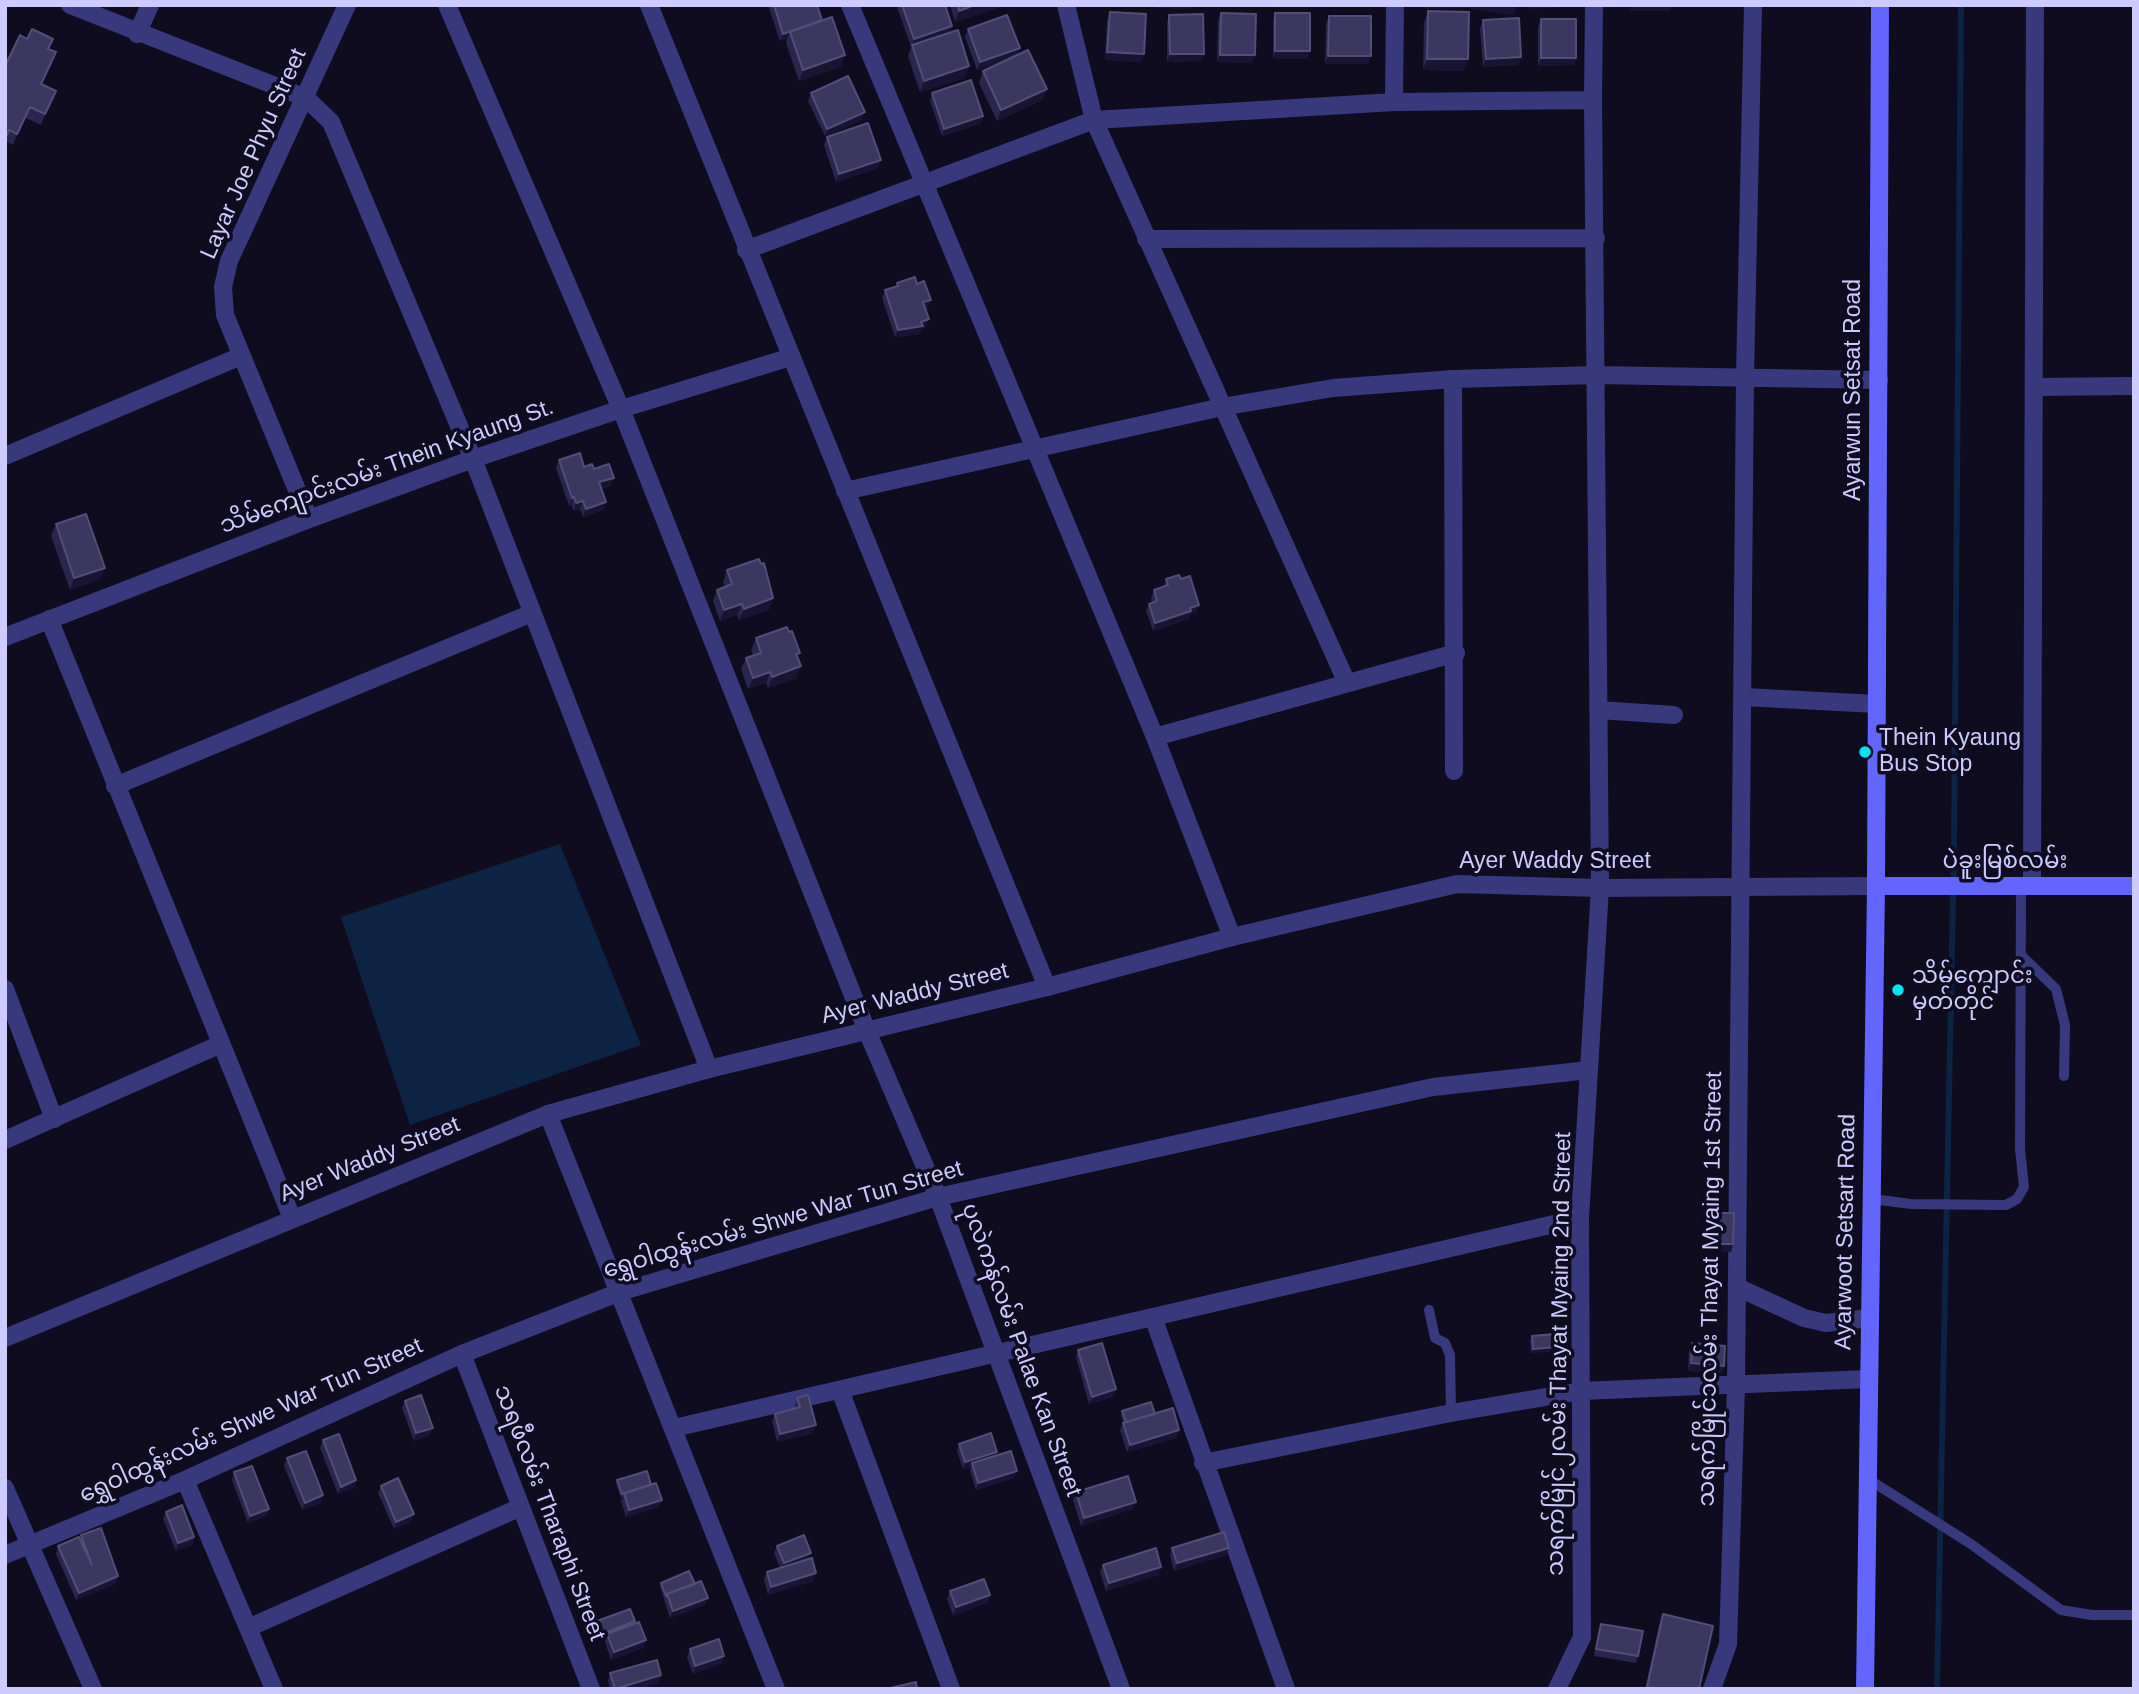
<!DOCTYPE html>
<html>
<head>
<meta charset="utf-8">
<style>
  body { margin:0 }
  #map { position:relative; width:2139px; height:1694px; overflow:hidden; background:#0e0c1e; font-family:Helvetica,sans-serif }
  canvas { display:block }
  .frame { position:absolute; inset:0; border:7px solid #cdcafe; pointer-events:none }
</style>
</head>
<body>
<div id="map">
<canvas width="2139" height="1694"></canvas>
<div class="frame"></div>
</div>
<script>
const c = document.querySelector('canvas').getContext('2d');
c.lineJoin = 'round';
function fillPath(path, color) {
  c.fillStyle = color;
  c.fill(path, 'evenodd');
}
function toPath(rows) {
  const path = new Path2D();
  for (const r of rows) {
    path.moveTo(r[0], r[1]);
    for (let i = 2; i < r.length; i += 2) path.lineTo(r[i], r[i + 1]);
  }
  return path;
}
function stroke(path, color, width, dash) {
  c.strokeStyle = color;
  c.lineWidth = width;
  c.lineCap = dash ? 'butt' : 'round';
  c.setLineDash(dash || []);
  c.stroke(path);
}
function drawText(font, color, halo, rows, align = 'center') {
  c.font = font + ' Helvetica,"Noto Sans Myanmar",sans-serif';
  c.lineWidth = 7;
  c.setLineDash([]);
  c.textBaseline = 'middle';
  c.strokeStyle = halo;
  c.fillStyle = color;
  for (const [text, x, y, turn = 0] of rows) {
    c.save();
    c.translate(x, y);
    c.rotate((+turn || 0) * Math.PI / 180);
    c.textAlign = isNaN(turn) ? turn : align;
    if (halo) c.strokeText(text, 0, 0);
    c.fillText(text, 0, 0);
    c.restore();
  }
}
fillPath(toPath([
  [560,844,641,1045,410,1125,341,917]
]), '#0c2341');
stroke(toPath([
  [1937,1689,1954,845,1961,5]
]), '#0c2341', 6);
stroke(toPath([
  [2021,955,2056,989,2065,1025,2064,1076],
  [1872,1199,1911,1204,2006,1205,2017,1199,2024,1187,2020,1149,2021,886],
  [1429,1310,1435,1338,1445,1343,1450,1355,1451,1413],
  [1868,1479,1971,1544,2061,1610,2092,1615,2134,1615]
]), '#38397c', 10);
stroke(toPath([
  [70,5,306,98,331,122,473,459,709,1069],
  [447,5,621,409,867,1031,938,1197,1121,1689],
  [649,5,1047,987],
  [850,5,1155,737,1232,937],
  [1066,5,1094,120,1347,683],
  [137,34,150,5],
  [1394,102,1395,5],
  [1146,239,1596,238],
  [746,250,1094,120,1394,102,1593,100,1594,5],
  [1453,379,1454,771],
  [2034,387,2134,386],
  [5,456,241,356],
  [845,491,1222,407,1333,388,1453,379,1596,375,1879,380],
  [309,519,225,315,223,287,229,261,347,5],
  [49,619,292,1218],
  [5,637,309,519,473,459,621,409,791,357],
  [1744,697,1876,704],
  [1598,710,1674,715],
  [1155,737,1456,653],
  [115,786,532,613],
  [2032,886,2035,5],
  [5,989,54,1119],
  [548,1114,776,1689],
  [5,1140,221,1044],
  [1737,1287,1804,1318,1826,1323,1870,1318],
  [1153,1317,1286,1689],
  [462,1354,591,1689],
  [840,1390,951,1689],
  [674,1428,1580,1218],
  [1203,1463,1451,1413,1581,1391,1869,1379],
  [185,1480,274,1689],
  [5,1488,93,1689],
  [5,1555,185,1480,462,1354,620,1292,938,1197,1433,1087,1589,1070],
  [248,1628,521,1507],
  [1557,1689,1582,1637,1580,1218,1600,888,1593,100],
  [1712,1689,1728,1644,1736,1386,1745,376,1753,5]
]), '#38397c', 18);
stroke(toPath([
  [5,1338,548,1114,709,1069,1047,987,1232,937,1457,884,1600,888,1876,886]
]), '#38397c', 18);
stroke(toPath([
  [1876,886,2134,886],
  [1865,1689,1876,886,1880,5]
]), '#6266fc', 18);
fillPath(toPath([
  [768,5,817,5,822,21,841,67,799,81,786,43,787,39,780,41],
  [898,5,945,5,952,26,950,32,965,78,920,92,908,56,911,47,897,7],
  [950,5,998,5,997,8,955,22],
  [1428,11,1464,71,1423,70,1424,23],
  [1110,12,1141,62,1105,60,1107,20],
  [1221,13,1255,55,1252,63,1217,62,1218,21],
  [1275,13,1307,59,1273,59,1273,21],
  [1169,15,1204,54,1201,61,1167,62,1167,23],
  [1329,16,1371,56,1368,64,1325,64,1326,24],
  [1541,19,1576,58,1574,65,1538,66,1538,27],
  [1483,20,1521,57,1518,65,1483,67,1480,28],
  [968,29,1020,48,1017,55,977,70,965,37],
  [27,39,53,39,49,49,52,64,42,84,56,91,41,125,26,118,13,145,5,141,5,66],
  [983,71,1043,100,997,121,979,83],
  [811,93,862,120,825,136,808,101],
  [932,93,983,116,980,124,942,136,930,101],
  [827,137,878,168,836,182,824,145],
  [897,283,928,308,925,308,926,327,922,328,920,334,895,337,882,298,885,290,896,286],
  [559,460,594,469,614,478,611,485,602,489,603,510,583,517,580,509,574,511,571,505,569,506,556,468],
  [56,524,101,579,70,590,51,536],
  [727,570,769,610,739,620,737,615,720,621,713,601,717,590,725,587,723,582],
  [1166,579,1197,612,1190,614,1189,619,1153,631,1146,611,1149,604,1152,603,1151,598,1154,590,1164,587],
  [756,638,798,658,797,678,768,688,766,683,748,689,741,669,746,658,753,655,751,650],
  [1712,1213,1733,1244,1731,1252,1708,1252,1709,1220],
  [1532,1336,1565,1350,1531,1353,1530,1340],
  [1692,1343,1724,1366,1721,1373,1688,1371,1689,1351],
  [1078,1350,1116,1389,1113,1397,1089,1404,1076,1357],
  [797,1398,813,1433,777,1442,772,1421,775,1414,795,1408,795,1406],
  [405,1401,430,1435,414,1441,402,1408],
  [1122,1411,1155,1414,1177,1438,1127,1452,1120,1430,1123,1423,1121,1415],
  [323,1440,356,1480,354,1488,338,1494,320,1448],
  [959,1444,997,1452,995,1456,1014,1478,976,1490,970,1471,971,1467,963,1469,957,1451],
  [287,1458,321,1503,302,1510,284,1466],
  [234,1472,269,1509,266,1516,248,1523,232,1480],
  [617,1480,651,1485,659,1507,626,1517,621,1501,623,1497,621,1498,616,1484],
  [381,1486,411,1522,394,1529,378,1493],
  [1076,1492,1133,1509,1081,1526,1073,1500],
  [166,1512,194,1537,192,1545,176,1551,163,1519],
  [81,1535,118,1576,115,1584,76,1600,56,1554,58,1546,80,1539],
  [777,1546,811,1553,809,1559,813,1581,768,1595,764,1579,767,1572,780,1568,774,1553],
  [1172,1548,1226,1555,1174,1571,1170,1555],
  [1103,1565,1161,1567,1159,1575,1106,1591,1100,1572],
  [661,1583,705,1605,670,1618,660,1587],
  [950,1591,990,1595,987,1603,953,1615,947,1599],
  [1663,1614,1699,1689,1645,1689,1659,1626],
  [597,1621,635,1621,634,1624,646,1640,643,1648,611,1660,605,1642,605,1639,599,1641,595,1629],
  [1601,1624,1638,1656,1636,1663,1594,1656,1598,1632],
  [690,1649,724,1656,721,1664,693,1674,687,1657],
  [610,1673,661,1675,658,1683,640,1689,610,1689,608,1681]
]), '#2a254b');
fillPath(toPath([
  [975,5,998,5,997,8,955,22,959,11],
  [1157,5,1192,5,1191,9,1156,8],
  [1427,5,1504,5,1516,7,1513,15,1468,8,1426,9],
  [1531,5,1564,5,1563,7,1529,9],
  [1631,5,1673,5,1670,11,1629,11],
  [822,20,790,32,787,39,780,41,783,34],
  [952,26,949,34,911,47,914,39],
  [1020,48,1017,55,977,70,980,62],
  [1275,51,1310,51,1307,59,1273,59],
  [56,52,52,64,37,95,41,84],
  [1107,52,1144,54,1141,62,1105,60],
  [1170,54,1204,54,1201,61,1167,62],
  [845,55,841,67,799,81,803,70],
  [1220,55,1255,55,1252,63,1217,62],
  [1328,56,1371,56,1368,64,1325,64],
  [1521,57,1518,65,1483,67,1486,59],
  [1541,58,1576,58,1574,65,1538,66],
  [1427,59,1468,59,1464,71,1423,70],
  [969,66,965,78,920,92,924,81],
  [1047,89,1043,100,997,121,1001,110],
  [56,91,52,102,41,125,45,114],
  [30,107,26,118,13,145,17,134],
  [865,112,862,120,825,136,827,129],
  [983,116,980,124,942,136,944,129],
  [881,160,878,168,836,182,839,174],
  [931,300,928,308,921,310,923,302],
  [929,319,926,327,922,328,920,334,895,337,898,330],
  [614,478,611,485,597,490,599,482],
  [574,497,571,505,569,506,572,498],
  [583,501,580,509,574,511,576,503],
  [606,502,603,510,583,517,586,509],
  [105,568,101,579,70,590,74,578],
  [773,598,769,610,739,620,744,609],
  [742,604,737,615,720,621,724,610],
  [1199,605,1197,612,1190,614,1189,619,1153,631,1155,623],
  [801,666,797,678,768,688,772,677],
  [770,672,766,683,748,689,753,678],
  [1711,1244,1733,1244,1731,1252,1708,1252],
  [1567,1346,1565,1350,1531,1353,1533,1349],
  [1691,1363,1724,1366,1721,1373,1688,1371],
  [1116,1389,1113,1397,1089,1404,1092,1397],
  [816,1425,813,1433,777,1442,780,1434],
  [433,1428,430,1435,414,1441,416,1433],
  [1179,1430,1177,1438,1127,1452,1130,1445],
  [997,1452,994,1459,972,1463,971,1467,963,1469,965,1462],
  [1017,1471,1014,1478,976,1490,978,1483],
  [356,1480,354,1488,338,1494,341,1487],
  [323,1495,321,1503,302,1510,305,1503],
  [662,1500,659,1507,626,1517,629,1510],
  [1136,1502,1133,1509,1081,1526,1084,1518],
  [269,1509,266,1516,248,1523,250,1516],
  [414,1514,411,1522,394,1529,396,1522],
  [194,1537,192,1545,176,1551,178,1543],
  [1229,1548,1226,1555,1174,1571,1177,1563],
  [811,1553,808,1561,781,1571,784,1563],
  [1161,1567,1159,1575,1106,1591,1109,1583],
  [816,1573,813,1581,768,1595,771,1587],
  [118,1576,115,1584,76,1600,79,1593],
  [990,1595,987,1603,953,1615,956,1607],
  [708,1598,705,1605,670,1618,673,1611],
  [635,1621,632,1629,607,1634,605,1639,599,1641,602,1634],
  [646,1640,643,1648,611,1660,614,1652],
  [724,1656,721,1664,693,1674,695,1666],
  [661,1675,658,1683,640,1689,617,1689]
]), '#181431');
const building = toPath([
  [774,5,817,5,822,20,783,34,774,5],
  [902,5,945,5,952,26,914,39,902,5],
  [958,5,975,5,959,11,958,5],
  [1428,11,1469,12,1468,59,1427,59,1428,11],
  [1110,12,1146,14,1144,54,1107,52,1110,12],
  [1221,13,1256,14,1255,55,1220,55,1221,13],
  [1275,13,1310,13,1310,51,1275,51,1275,13],
  [1203,14,1204,54,1170,54,1169,15,1203,14],
  [1007,15,1020,48,980,62,968,29,1007,15],
  [1329,16,1371,16,1371,56,1328,56,1329,16],
  [832,17,845,55,803,70,790,32,832,17],
  [1519,18,1521,57,1486,59,1483,20,1519,18],
  [1541,19,1576,19,1576,58,1541,58,1541,19],
  [32,29,53,39,48,49,56,52,41,84,56,91,45,114,30,107,17,134,9,130,7,135,5,134,5,66,20,35,27,39,32,29],
  [958,30,969,66,924,81,912,45,958,30],
  [1028,50,1047,89,1001,110,983,71,1028,50],
  [848,76,865,112,827,129,811,93,848,76],
  [971,80,983,116,944,129,932,93,971,80],
  [868,123,881,160,839,174,827,137,868,123],
  [915,277,917,284,924,281,931,300,923,302,929,319,921,322,923,326,898,330,885,290,898,286,897,283,915,277],
  [580,453,584,467,592,464,594,469,609,464,614,478,599,482,606,502,586,509,583,501,576,503,574,497,572,498,559,460,580,453],
  [86,514,105,568,74,578,56,524,86,514],
  [759,559,761,564,764,563,773,598,744,609,742,604,724,610,717,590,732,584,727,570,759,559],
  [1179,575,1181,579,1190,576,1199,605,1190,608,1191,611,1155,623,1149,604,1157,601,1154,590,1168,585,1166,579,1179,575],
  [787,627,789,632,792,631,800,653,796,654,801,666,772,677,770,672,753,678,746,658,761,653,756,638,787,627],
  [1712,1213,1734,1213,1733,1244,1711,1244,1712,1213],
  [1566,1333,1567,1346,1533,1349,1532,1336,1566,1333],
  [1102,1343,1116,1389,1092,1397,1078,1350,1102,1343],
  [1692,1343,1725,1346,1724,1366,1691,1363,1692,1343],
  [421,1395,433,1428,416,1433,405,1401,421,1395],
  [808,1395,816,1425,780,1434,775,1414,800,1407,797,1398,808,1395],
  [1151,1402,1155,1414,1126,1422,1122,1411,1151,1402],
  [1173,1408,1179,1430,1130,1445,1123,1423,1173,1408],
  [991,1433,997,1452,965,1462,959,1444,991,1433],
  [339,1434,356,1480,341,1487,323,1440,339,1434],
  [306,1451,323,1495,305,1503,287,1458,306,1451],
  [1011,1451,1017,1471,978,1483,972,1463,1011,1451],
  [252,1466,269,1509,250,1516,234,1472,252,1466],
  [647,1471,651,1485,622,1494,617,1480,647,1471],
  [1128,1476,1136,1502,1084,1518,1076,1492,1128,1476],
  [398,1478,414,1514,396,1522,381,1486,398,1478],
  [656,1483,662,1500,629,1510,624,1493,656,1483],
  [182,1505,194,1537,178,1543,166,1512,182,1505],
  [101,1528,118,1576,79,1593,58,1546,79,1537,92,1565,81,1535,101,1528],
  [1224,1532,1229,1548,1177,1563,1172,1548,1224,1532],
  [804,1535,811,1553,784,1563,777,1546,804,1535],
  [1156,1548,1161,1567,1109,1583,1103,1565,1156,1548],
  [812,1558,816,1573,771,1587,767,1572,812,1558],
  [689,1571,695,1584,667,1594,666,1596,661,1583,689,1571],
  [984,1579,990,1595,956,1607,950,1591,984,1579],
  [701,1581,708,1598,673,1611,667,1594,701,1581],
  [630,1609,635,1621,602,1634,597,1621,630,1609],
  [1663,1614,1713,1626,1699,1689,1656,1689,1647,1687,1663,1614],
  [639,1622,646,1640,614,1652,607,1634,639,1622],
  [1601,1624,1643,1631,1638,1656,1596,1649,1601,1624],
  [719,1639,724,1656,695,1666,690,1649,719,1639],
  [657,1660,661,1675,615,1689,610,1673,657,1660],
  [916,1682,917,1689,886,1689,916,1682]
]);
fillPath(building, '#3c375f');
stroke(building, '#524e78', 2);
for (const [x, y, r, color] of [
  [1865,752,7,"#04e4f0"],
  [1898,990,7,"#04e4f0"]
]) {
  const dot = new Path2D();
  dot.arc(x, y, r, 0, 2 * Math.PI);
  c.fillStyle = color;
  c.fill(dot);
  stroke(dot, '#0e0c1e', 2.5);
}
drawText('23px', '#cdcafe', '#0e0c1e', [
  ["Layar Joe Phyu Street",254,154,-66],
  ["Ayarwun Setsat Road",1854,390,-90],
  ["သိမ်ကျောင်းလမ်း Thein Kyaung St.",387,467,-20],
  ["Ayer Waddy Street",1555,862],
  ["ပဲခူးမြစ်လမ်း",2005,862],
  ["Ayer Waddy Street",915,994,-14],
  ["Ayer Waddy Street",370,1160,-22],
  ["ရွှေဝါထွန်းလမ်း Shwe War Tun Street",783,1220,-16],
  ["Ayarwoot Setsart Road",1846,1232,-89],
  ["သရက်မြိုင်၁လမ်း Thayat Myaing 1st Street",1711,1289,-89],
  ["ပုလဲကန်လမ်း Palae Kan Street",1021,1350,70],
  ["သရက်မြိုင်၂လမ်း Thayat Myaing 2nd Street",1560,1354,-89],
  ["ရွှေဝါထွန်းလမ်း Shwe War Tun Street",251,1421,-24],
  ["သရဖီလမ်း Tharaphi Street",549,1513,69]
]);
drawText('23px', '#cdcafe', '#0e0c1e', [
  ["Thein Kyaung",1879,739],
  ["Bus Stop",1879,765],
  ["သိမ်ကျောင်း",1912,977],
  ["မှတ်တိုင်",1912,1003]
], 'left');
</script>
</body>
</html>
